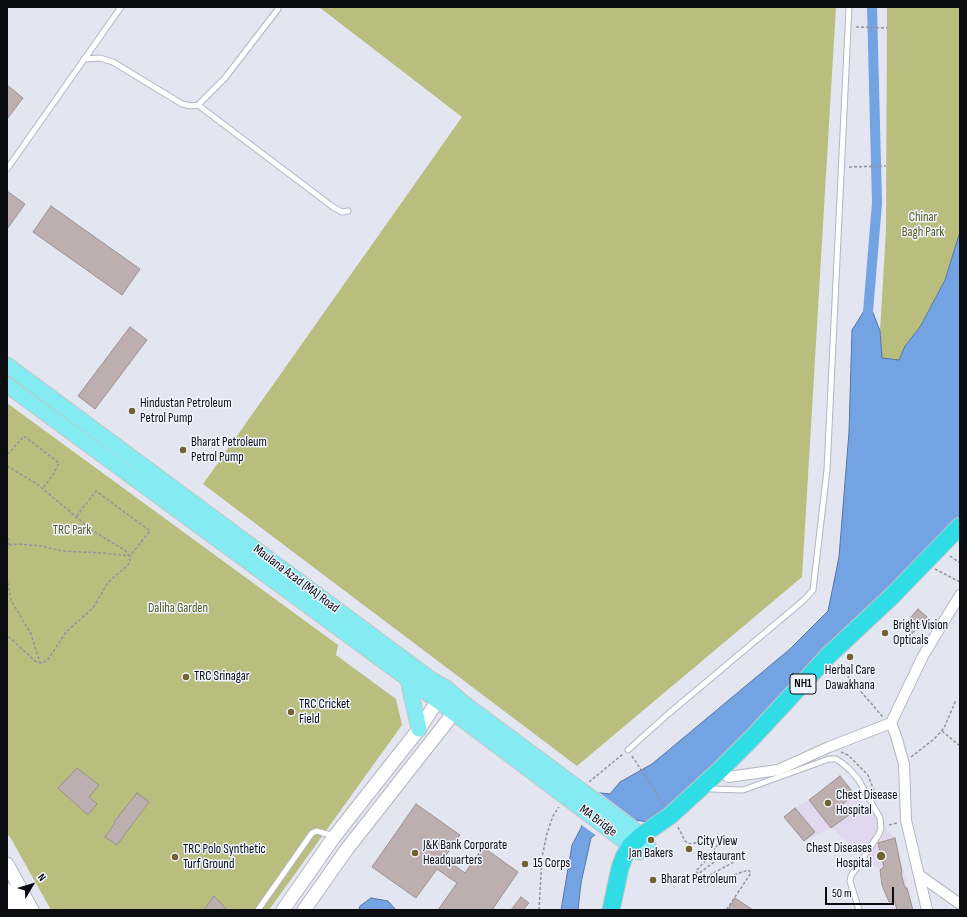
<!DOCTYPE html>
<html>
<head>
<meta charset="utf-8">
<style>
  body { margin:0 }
  #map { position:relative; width:967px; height:917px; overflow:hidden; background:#e3e6f1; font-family:"Sofia Sans Condensed",sans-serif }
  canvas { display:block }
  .frame { position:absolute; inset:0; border:8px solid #0a0c0f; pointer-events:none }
  .north { position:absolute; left:12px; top:865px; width:40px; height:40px; -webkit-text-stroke:3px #f0f4ff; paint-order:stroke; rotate:52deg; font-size:11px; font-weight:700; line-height:16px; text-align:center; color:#0a0c0f }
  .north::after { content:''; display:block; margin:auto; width:14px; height:18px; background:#0a0c0f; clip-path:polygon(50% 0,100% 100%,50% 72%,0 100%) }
  .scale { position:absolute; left:825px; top:887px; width:69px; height:18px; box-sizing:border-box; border:2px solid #0a0c0f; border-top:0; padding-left:5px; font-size:12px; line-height:14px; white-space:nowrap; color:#0a0c0f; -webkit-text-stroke:3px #f0f4ff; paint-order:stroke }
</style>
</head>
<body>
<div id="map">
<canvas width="967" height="917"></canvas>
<div class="frame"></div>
<div class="north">N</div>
<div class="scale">50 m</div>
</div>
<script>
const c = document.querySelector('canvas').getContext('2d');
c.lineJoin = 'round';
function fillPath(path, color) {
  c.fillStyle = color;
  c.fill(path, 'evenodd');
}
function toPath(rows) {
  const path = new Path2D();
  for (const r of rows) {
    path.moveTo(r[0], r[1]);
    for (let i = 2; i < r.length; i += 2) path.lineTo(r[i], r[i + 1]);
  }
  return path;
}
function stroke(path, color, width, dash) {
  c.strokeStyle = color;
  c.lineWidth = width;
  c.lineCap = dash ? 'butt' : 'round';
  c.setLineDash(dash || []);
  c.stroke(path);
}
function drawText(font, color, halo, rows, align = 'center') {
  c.font = font + ' "Sofia Sans Condensed",sans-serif';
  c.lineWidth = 3;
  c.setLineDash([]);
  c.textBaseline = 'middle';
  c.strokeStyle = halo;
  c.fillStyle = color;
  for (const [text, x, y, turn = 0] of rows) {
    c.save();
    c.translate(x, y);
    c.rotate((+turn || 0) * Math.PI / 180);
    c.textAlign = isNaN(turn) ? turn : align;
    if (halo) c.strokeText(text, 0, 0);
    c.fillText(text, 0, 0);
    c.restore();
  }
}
fillPath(toPath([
  [840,776,855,795,895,838,913,910,893,910,882,885,880,870,831,828,804,841,784,817,795,808,809,800]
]), '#e1d8ed');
fillPath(toPath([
  [319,7,836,7,802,577,577,766,203,484,462,117],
  [887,7,960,7,960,233,945,280,920,327,905,346,899,361,882,358,880,331,886,230],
  [7,403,338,645,336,655,396,699,402,725,269,910,51,910,10,837,7,834]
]), '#b9be7f');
const water = toPath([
  [960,232,960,515,896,579,804,676,671,807,647,822,635,820,622,813,591,838,581,883,578,910,561,910,572,845,581,828,592,792,610,794,620,782,652,764,790,649,828,611,839,557,849,432,852,330,864,311,872,310,880,331,882,358,899,360,905,346,920,327,945,280,960,232],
  [371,898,388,901,396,910,359,910,360,906,371,898]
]);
fillPath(water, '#74a3e4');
stroke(water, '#5476a4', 1);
fillPath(toPath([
  [592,790,596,790,637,821,636,822,622,816,597,836,580,824,590,791]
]), '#e3e6f1');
stroke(toPath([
  [867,324,877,203,872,7]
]), '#74a3e4', 10);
const building = toPath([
  [7,85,23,98,7,119,7,85],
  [7,191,25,204,7,229,7,191],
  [51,206,140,269,122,295,33,232,51,206],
  [130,327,147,340,95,409,78,396,130,327],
  [918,609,927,617,912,634,903,626,918,609],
  [77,768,99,785,89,797,97,804,88,815,58,788,77,768],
  [840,776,855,795,841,805,849,815,831,828,809,800,840,776],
  [137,793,149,802,117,845,105,837,115,823,114,822,137,793],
  [416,804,460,835,444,858,465,873,483,847,518,872,492,910,438,910,457,883,437,869,416,898,372,867,416,804],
  [795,808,815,832,804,841,784,817,795,808],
  [895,838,902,872,901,874,905,888,907,888,913,910,897,910,895,902,889,902,882,885,880,870,884,867,878,843,895,838],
  [214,896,227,910,204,910,214,896],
  [521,897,529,903,523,910,511,910,521,897],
  [735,898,753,910,728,910,735,898]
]);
fillPath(building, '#bdafaf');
stroke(building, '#9c8f8f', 1);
const lane = toPath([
  [84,59,100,58,113,62,182,104,191,106,198,105,225,78,278,9],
  [198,105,333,207,342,212,348,211],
  [7,169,121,7],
  [628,750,667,715,804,600,813,590,827,470,849,7],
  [711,789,743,790,829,759,836,759,842,763,850,770,858,779,880,818,881,828,879,834,851,876,850,881,859,910],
  [258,910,312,833,317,831,320,832,334,836]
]);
const street = toPath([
  [891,723,923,656,960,595],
  [728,777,778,770,829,747,891,723,896,736,904,764,906,820,927,910],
  [919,875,960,904]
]);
const secondary = toPath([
  [7,864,32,910],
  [7,890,18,910],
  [7,909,7,910],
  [283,910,334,837,419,729,446,688],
  [304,910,347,849,460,705]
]);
const primary = toPath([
  [7,365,432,680,446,688,462,702,632,828,648,844],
  [7,385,438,701,639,852],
  [408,680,419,729]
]);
const highway = toPath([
  [611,910,620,868,624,857,631,845,641,836,671,815,721,769,753,737,829,655,892,596,960,526]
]);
stroke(lane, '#b3b6c1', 7);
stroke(street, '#b3b6c1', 12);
stroke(secondary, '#b3b6c1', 15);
stroke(primary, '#c4c5c5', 17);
stroke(highway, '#c4c5c5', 19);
stroke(toPath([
  [856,27,887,28],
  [849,167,886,166],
  [7,454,9,453,24,436,59,463,53,475,42,489],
  [7,466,37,484,93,531,126,551,130,558,130,562,127,566,114,577,107,584,93,608,66,632,47,661,40,663,35,661,7,635],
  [7,538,9,540,9,545,7,550],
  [9,545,18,544,42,546,62,551,103,553,130,556,150,531,96,491,76,517],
  [950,556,960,563],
  [935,569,960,582],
  [7,578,11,600,31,634,40,663],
  [838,665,883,717],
  [942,731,960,746],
  [841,752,848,755,868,775,874,791],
  [632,756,664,805],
  [911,757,934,739,944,728,956,700],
  [589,782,623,754],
  [889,825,897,823],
  [678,827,685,841,689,844,716,839,719,843,708,858,696,871,698,874,721,857,734,854,737,858,732,863,706,877,703,882,712,883,748,870,751,873,727,909,723,910],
  [539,910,542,857,547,833,553,816,559,807]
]), '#91949c', 1.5, [3, 2]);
stroke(lane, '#fff', 5);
stroke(street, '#fff', 10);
stroke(secondary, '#fff', 13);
stroke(primary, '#83ebf1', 15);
stroke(highway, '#30dde7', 17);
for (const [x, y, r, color] of [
  [132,411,4,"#736230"],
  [183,450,4,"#736230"],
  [885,633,4,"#736230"],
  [850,657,4,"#736230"],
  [186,677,4,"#736230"],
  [291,712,4,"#736230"],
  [828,803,4,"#736230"],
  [651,840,4,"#736230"],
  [689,849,4,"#736230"],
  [415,853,4,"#736230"],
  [881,856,5,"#736230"],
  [175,857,4,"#736230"],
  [525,864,4,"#736230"],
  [653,880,4,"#736230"]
]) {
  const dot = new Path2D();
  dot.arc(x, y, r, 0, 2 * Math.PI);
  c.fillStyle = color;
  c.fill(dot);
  stroke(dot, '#f0f4ff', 1.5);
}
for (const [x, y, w] of [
  [803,684,26]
]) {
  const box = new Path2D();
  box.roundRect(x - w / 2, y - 10, w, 20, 3);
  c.fillStyle = '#f0f4ff';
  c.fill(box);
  stroke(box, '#0a0c0f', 1);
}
drawText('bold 12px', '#0a0c0f', null, [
  ["NH1",803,684]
]);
drawText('13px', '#575a1c', '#f0f4ff', [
  ["Chinar",923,218],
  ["Bagh Park",923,233],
  ["TRC Park",72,531],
  ["Daliha Garden",178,609]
]);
drawText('13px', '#0a0c0f', '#f0f4ff', [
  ["Hindustan Petroleum",140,404],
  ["Petrol Pump",140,419],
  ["Bharat Petroleum",191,443],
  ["Petrol Pump",191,458],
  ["Bright Vision",893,626],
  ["Opticals",893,641],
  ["Herbal Care",850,671,"center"],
  ["Dawakhana",850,686,"center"],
  ["TRC Srinagar",194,677],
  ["TRC Cricket",299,705],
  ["Field",299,720],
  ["Chest Disease",836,796],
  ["Hospital",836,811],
  ["City View",697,842],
  ["Restaurant",697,857],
  ["J&K Bank Corporate",423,846],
  ["Headquarters",423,861],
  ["Chest Diseases",872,849,"right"],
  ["Hospital",872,864,"right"],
  ["TRC Polo Synthetic",183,850],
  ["Turf Ground",183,865],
  ["Jan Bakers",651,854,"center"],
  ["15 Corps",533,864],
  ["Bharat Petroleum",661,880]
], 'left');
drawText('13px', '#0a0c0f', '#f0f4ff', [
  ["Maulana Azad (MA) Road",296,579,37],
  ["MA Bridge",598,821,37]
]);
</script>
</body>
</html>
